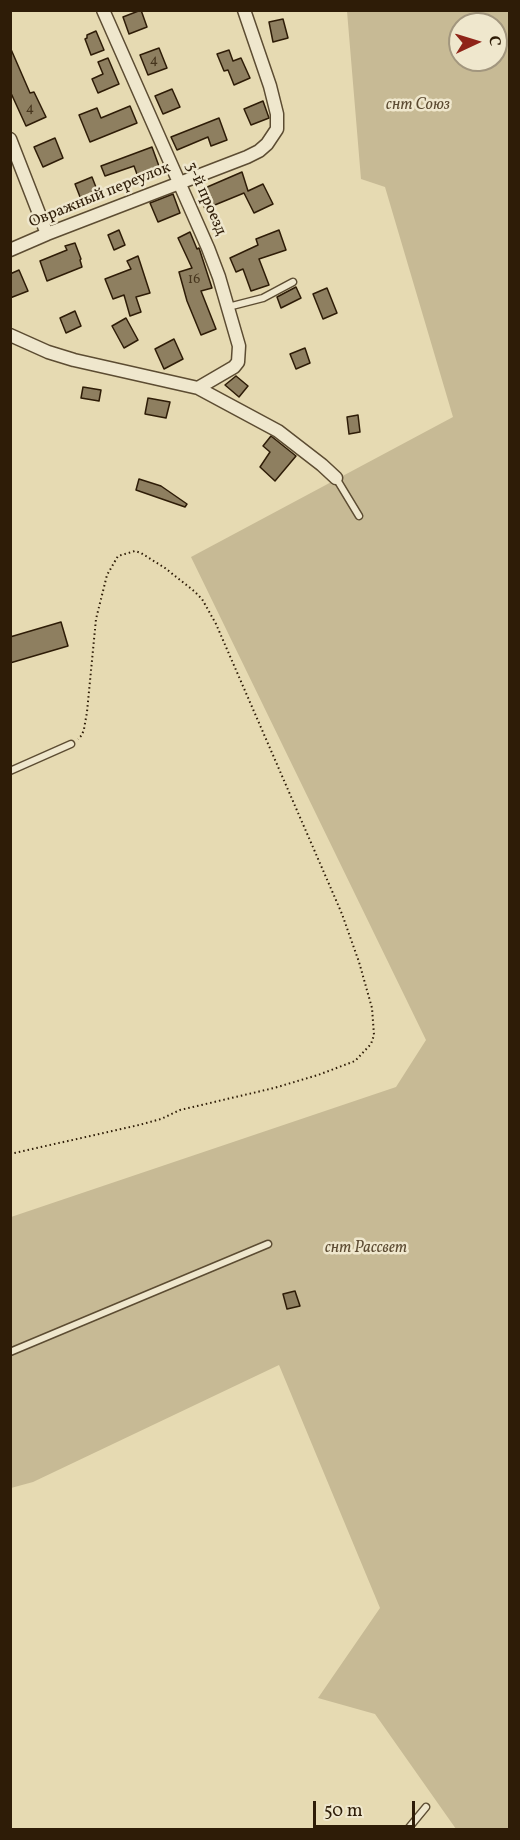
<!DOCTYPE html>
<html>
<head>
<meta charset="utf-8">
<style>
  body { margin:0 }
  #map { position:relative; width:520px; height:1840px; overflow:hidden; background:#e6dab2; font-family:Vollkorn,serif }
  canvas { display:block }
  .frame { position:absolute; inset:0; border:12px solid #2e1c07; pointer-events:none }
  .north { position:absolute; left:448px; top:12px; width:60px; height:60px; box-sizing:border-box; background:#efe7cd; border:2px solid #a2967e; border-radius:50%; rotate:86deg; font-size:16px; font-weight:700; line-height:24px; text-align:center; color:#2e1c07 }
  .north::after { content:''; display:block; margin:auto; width:21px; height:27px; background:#8f2418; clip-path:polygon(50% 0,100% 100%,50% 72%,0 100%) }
  .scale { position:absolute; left:313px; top:1801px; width:102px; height:27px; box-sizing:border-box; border:3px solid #2e1c07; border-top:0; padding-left:8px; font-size:18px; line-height:21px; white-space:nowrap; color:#2e1c07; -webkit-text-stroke:4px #efe7cd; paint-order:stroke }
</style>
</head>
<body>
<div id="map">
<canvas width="520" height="1840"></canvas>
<div class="frame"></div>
<div class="north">С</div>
<div class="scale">50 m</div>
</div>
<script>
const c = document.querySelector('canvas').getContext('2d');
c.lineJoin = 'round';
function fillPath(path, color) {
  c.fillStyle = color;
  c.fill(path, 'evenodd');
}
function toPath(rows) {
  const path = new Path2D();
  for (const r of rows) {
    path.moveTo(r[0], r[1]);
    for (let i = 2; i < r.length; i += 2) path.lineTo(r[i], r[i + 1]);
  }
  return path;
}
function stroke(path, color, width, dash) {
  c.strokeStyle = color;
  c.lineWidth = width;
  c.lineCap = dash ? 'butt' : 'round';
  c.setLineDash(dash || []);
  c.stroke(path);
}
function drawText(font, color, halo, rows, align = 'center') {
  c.font = font + ' Vollkorn,serif';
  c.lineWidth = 5;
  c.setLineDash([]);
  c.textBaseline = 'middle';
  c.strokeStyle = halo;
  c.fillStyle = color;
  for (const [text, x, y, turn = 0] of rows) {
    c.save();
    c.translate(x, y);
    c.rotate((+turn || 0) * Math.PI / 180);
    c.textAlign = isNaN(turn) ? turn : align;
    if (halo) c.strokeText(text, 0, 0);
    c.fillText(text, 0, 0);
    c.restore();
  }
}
fillPath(toPath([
  [347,11,509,11,509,1829,456,1829,375,1714,318,1698,380,1608,279,1365,33,1482,11,1488,11,1217,396,1087,426,1040,191,557,453,417,385,187,361,179],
  [460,24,496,24,496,60,460,60]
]), '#c7ba95');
const building = toPath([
  [141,10,147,27,129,34,123,17,141,10],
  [283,19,288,38,273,42,269,22,283,19],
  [96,31,104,50,91,55,85,39,87,38,87,35,96,31],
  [10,47,30,93,34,92,46,117,26,126,10,91,10,47],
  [159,48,167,68,148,75,140,55,159,48],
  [229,50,233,61,241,58,250,78,234,85,228,70,224,71,217,54,229,50],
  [108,58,119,84,98,93,92,79,103,74,98,62,108,58],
  [172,89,180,107,163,114,155,96,172,89],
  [263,101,269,118,251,125,244,109,263,101],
  [130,106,137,123,90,142,79,115,97,108,101,118,130,106],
  [219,118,227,140,211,146,208,137,177,150,171,137,219,118],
  [55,138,63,158,43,167,34,147,55,138],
  [152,147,160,169,138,177,134,166,105,176,101,166,152,147],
  [242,172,248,191,263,184,273,204,254,213,244,193,205,209,198,191,242,172],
  [92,177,99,195,82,202,75,184,92,177],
  [173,194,180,213,158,222,150,203,173,194],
  [119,230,125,245,114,250,108,235,119,230],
  [279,230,286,250,259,259,269,285,251,291,243,269,236,272,230,258,258,245,256,239,279,230],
  [190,232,197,249,199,248,200,251,212,288,201,291,216,329,201,335,187,301,179,272,192,268,178,238,190,232],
  [75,243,81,259,80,260,82,267,47,281,40,261,67,250,65,246,75,243],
  [138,256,150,293,136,297,141,312,130,316,124,295,113,299,105,279,131,269,127,261,138,256],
  [19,270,28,291,10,298,10,274,19,270],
  [296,287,301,298,281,308,277,297,296,287],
  [327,288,337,313,323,319,313,294,327,288],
  [75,311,81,326,66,333,60,318,75,311],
  [126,318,138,340,124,348,112,326,126,318],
  [174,339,183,359,164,369,155,349,174,339],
  [305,348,310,363,296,369,290,354,305,348],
  [236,376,248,386,239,397,225,385,236,376],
  [83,387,101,390,99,401,81,398,83,387],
  [148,398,170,402,166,418,145,414,148,398],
  [358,415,360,432,349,434,347,417,358,415],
  [271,436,296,456,275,481,260,467,270,452,263,446,271,436],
  [139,479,161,486,187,504,185,507,136,490,139,479],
  [61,622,68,646,10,663,10,637,61,622],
  [295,1291,300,1306,287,1309,283,1294,295,1291]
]);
fillPath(building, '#8e7f60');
stroke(building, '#2e1c07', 1.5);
const lane = toPath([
  [228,307,263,298,293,282],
  [336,478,359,516],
  [10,771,71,744],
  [10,1352,268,1244],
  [407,1830,426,1807]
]);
const street = toPath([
  [103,10,208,248,219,277,239,346,238,362,234,367,198,388],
  [10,139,47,234],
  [10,250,47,234,247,157,259,151,267,144,277,129,277,114,270,86,244,10],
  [10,335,48,352,74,360,198,388,278,431,322,465,336,478]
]);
stroke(lane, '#5c4c32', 9);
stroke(street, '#5c4c32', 15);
stroke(toPath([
  [10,1154,139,1125,161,1119,180,1110,274,1088,318,1075,355,1061,371,1044,374,1035,372,1008,359,962,342,914,216,624,202,599,194,591,165,568,141,553,135,551,118,556,107,575,96,619,87,712,84,729,82,735,78,739]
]), '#2e1c07', 2, [1.5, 3]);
stroke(lane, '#efe7cd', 6);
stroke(street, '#efe7cd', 12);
drawText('14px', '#46351d', null, [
  ["4",154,61],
  ["4",30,109],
  ["16",194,280]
]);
drawText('italic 16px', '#5c4b32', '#efe7cd', [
  ["снт Союз",418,106],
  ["снт Рассвет",366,1249]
]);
drawText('16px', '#2e1c07', '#efe7cd', [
  ["Овражный переулок",100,196,-22],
  ["3-й проезд",205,199,66]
]);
</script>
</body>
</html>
